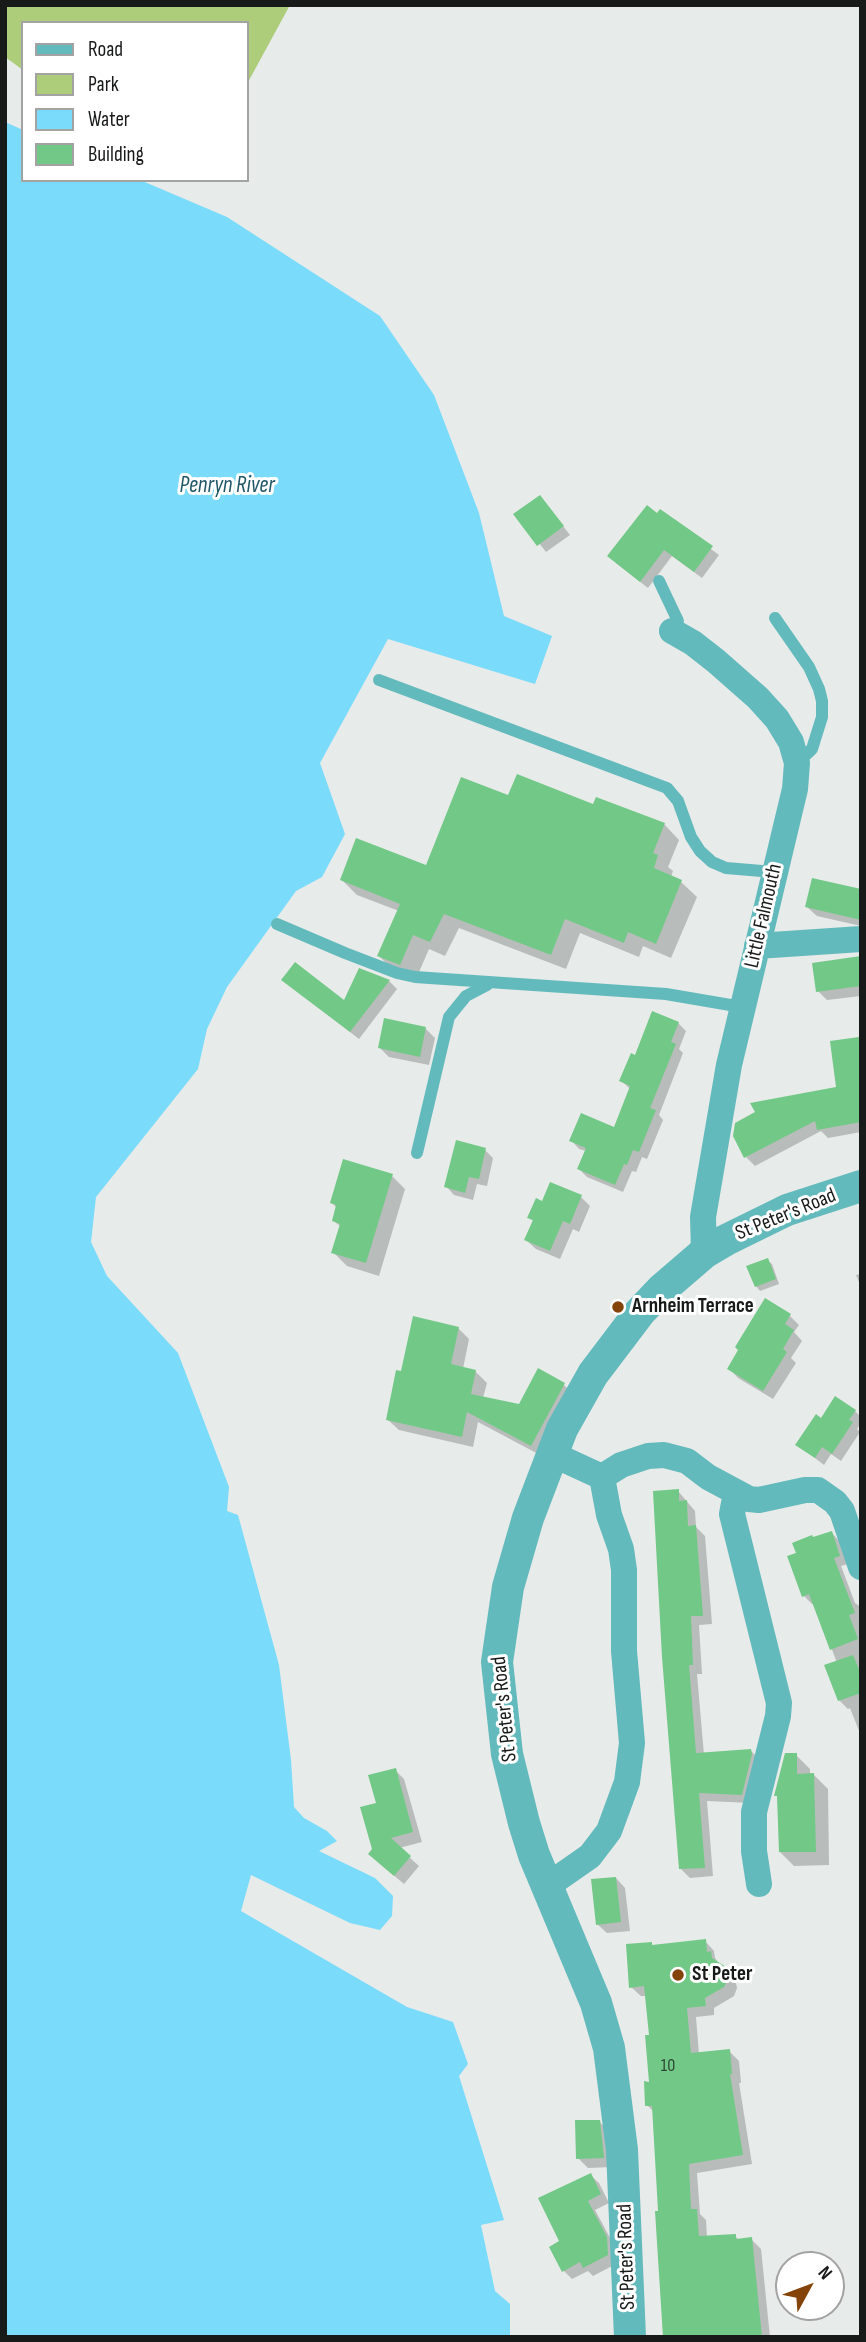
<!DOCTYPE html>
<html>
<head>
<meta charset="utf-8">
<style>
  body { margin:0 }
  #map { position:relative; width:866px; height:2342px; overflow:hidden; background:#e7ebe9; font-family:"Sofia Sans Condensed",sans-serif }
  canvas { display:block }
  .frame { position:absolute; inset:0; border:7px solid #181a19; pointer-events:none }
  .legend { position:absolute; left:21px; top:21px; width:228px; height:161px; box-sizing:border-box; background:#fff; border:2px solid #a3a3a3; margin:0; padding:9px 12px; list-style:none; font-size:21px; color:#181a19 }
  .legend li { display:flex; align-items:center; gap:14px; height:35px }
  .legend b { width:35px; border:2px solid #a3a3a3 }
  .north { position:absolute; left:775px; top:2251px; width:70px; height:70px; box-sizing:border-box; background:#fff; border:2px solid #a3a3a3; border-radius:50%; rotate:49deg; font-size:19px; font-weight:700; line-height:28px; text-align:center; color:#181a19 }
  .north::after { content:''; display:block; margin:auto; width:24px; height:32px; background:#834309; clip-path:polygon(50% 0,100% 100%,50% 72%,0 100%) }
</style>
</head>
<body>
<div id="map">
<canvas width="866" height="2342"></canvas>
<div class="frame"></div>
<ul class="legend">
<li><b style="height:9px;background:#63babc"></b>Road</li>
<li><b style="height:19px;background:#adcd7b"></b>Park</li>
<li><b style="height:19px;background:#7adbfa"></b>Water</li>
<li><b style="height:19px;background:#72c886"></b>Building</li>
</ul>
<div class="north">N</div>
</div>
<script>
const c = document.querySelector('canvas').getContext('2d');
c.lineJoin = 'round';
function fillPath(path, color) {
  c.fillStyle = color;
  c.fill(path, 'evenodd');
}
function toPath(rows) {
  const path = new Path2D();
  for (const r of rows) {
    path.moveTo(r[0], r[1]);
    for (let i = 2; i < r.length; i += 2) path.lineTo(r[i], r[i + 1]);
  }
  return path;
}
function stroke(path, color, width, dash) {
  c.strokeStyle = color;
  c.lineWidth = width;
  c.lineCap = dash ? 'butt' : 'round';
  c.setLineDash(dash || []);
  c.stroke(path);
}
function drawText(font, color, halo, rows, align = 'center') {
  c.font = font + ' "Sofia Sans Condensed",sans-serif';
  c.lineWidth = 6;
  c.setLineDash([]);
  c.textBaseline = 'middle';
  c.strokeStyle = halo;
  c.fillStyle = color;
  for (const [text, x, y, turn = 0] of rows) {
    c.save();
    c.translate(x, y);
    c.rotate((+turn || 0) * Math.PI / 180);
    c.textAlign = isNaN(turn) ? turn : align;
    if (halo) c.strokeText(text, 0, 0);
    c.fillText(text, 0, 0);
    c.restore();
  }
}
fillPath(toPath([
  [5,5,290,5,247,84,247,23,23,23,23,70,5,57]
]), '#adcd7b');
fillPath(toPath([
  [5,122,23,130,23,180,140,180,227,217,380,316,434,395,479,513,504,616,552,636,535,684,388,639,320,763,345,834,322,877,296,891,227,987,207,1029,198,1069,96,1197,91,1242,107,1276,178,1353,229,1487,227,1511,238,1515,279,1665,291,1760,294,1807,304,1818,327,1831,337,1841,319,1851,375,1878,393,1896,392,1916,380,1930,350,1923,251,1875,241,1911,407,2007,453,2022,468,2064,459,2076,504,2220,481,2225,495,2291,510,2304,510,2337,5,2337]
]), '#7adbfa');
fillPath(toPath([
  [540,497,570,535,546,552,516,514],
  [660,512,719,555,702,578,672,556,648,588,616,563],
  [510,798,594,806,664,824,679,840,668,867,673,871,671,877,681,882,697,897,671,958,643,946,639,957,580,933,566,969,459,928,445,956,429,949,416,979,394,971,379,956,399,911,357,895,342,880,427,868],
  [861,891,861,926,817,916,807,907],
  [861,958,861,996,827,1000,818,991],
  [283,980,345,1003,389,981,397,989,359,1039],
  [678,1023,686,1031,679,1049,683,1053,659,1115,663,1120,647,1159,642,1157,636,1172,632,1171,623,1192,587,1177,579,1169,586,1151,579,1149,571,1140,615,1129,631,1090,622,1081,636,1057],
  [425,1028,435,1038,429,1065,389,1057,380,1048],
  [858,1039,861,1041,861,1132,828,1138,821,1131,755,1166,746,1157,838,1088],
  [485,1150,493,1158,487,1186,477,1184,473,1200,454,1195,446,1186],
  [392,1176,405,1189,379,1276,347,1266,333,1252,341,1227,334,1221,337,1208,332,1203],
  [581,1197,590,1206,579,1232,573,1229,560,1259,536,1249,526,1240,534,1222,529,1217,543,1203],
  [767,1260,772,1264,779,1284,760,1291,756,1286],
  [861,1274,861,1287,856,1275],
  [790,1316,799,1325,794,1332,802,1341,791,1358,796,1363,773,1399,738,1378,729,1368],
  [458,1328,469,1339,463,1369,476,1372,487,1383,483,1398,520,1406,564,1385,575,1396,542,1456,478,1422,473,1447,399,1430,387,1419,402,1373],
  [855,1411,861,1417,861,1423,857,1429,860,1432,841,1461,831,1454,824,1465,798,1445,822,1420],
  [678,1491,695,1511,696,1527,705,1536,712,1624,699,1625,702,1674,697,1674,704,1755,751,1751,760,1760,751,1803,707,1801,713,1876,690,1878,681,1869],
  [832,1533,840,1542,848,1564,841,1566,855,1603,861,1607,861,1736,850,1708,848,1709,839,1700,837,1663,815,1604,812,1604,804,1596,799,1554,814,1538],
  [796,1755,810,1769,810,1775,814,1775,828,1789,829,1865,794,1866,780,1852,779,1798,776,1795],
  [395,1770,404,1779,422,1842,399,1848,419,1866,404,1884,379,1863,378,1804],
  [616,1878,625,1888,630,1931,607,1933,597,1924],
  [705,1941,714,1951,715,1958,720,1965,735,1978,737,1988,734,1996,714,2008,714,2015,696,2017,699,2054,729,2051,739,2061,741,2083,739,2083,752,2164,697,2173,700,2214,706,2220,707,2238,735,2236,739,2240,751,2239,761,2249,770,2337,663,2337,660,2213,654,2112,647,2105,651,2084,651,2036,647,1996,641,1996,631,1987,651,1944,654,1946],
  [599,2121,608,2131,612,2167,588,2168,578,2158],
  [590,2175,599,2183,609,2203,595,2210,615,2247,616,2264,593,2276,588,2271,572,2279,563,2270,562,2242],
  [824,2257,829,2265,804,2265,803,2259]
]), '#0003');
fillPath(toPath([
  [540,495,564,526,537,546,513,514],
  [647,505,657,513,660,509,713,546,694,572,664,550,640,582,607,556],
  [517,774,593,804,596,797,665,823,653,853,658,855,654,868,682,880,656,944,628,932,624,943,565,919,551,955,444,914,430,942,413,935,400,965,377,956,400,904,340,880,356,838,426,865,461,777,508,795],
  [812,878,861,889,861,920,805,907],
  [861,956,861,986,816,992,812,963],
  [295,962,344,1000,359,968,390,980,350,1032,281,980],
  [652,1011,679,1022,671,1042,676,1044,650,1108,656,1110,639,1152,633,1150,627,1165,624,1164,615,1185,577,1169,586,1148,569,1141,581,1113,614,1127,630,1086,619,1081,631,1053,635,1055],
  [384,1018,426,1027,420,1057,378,1048],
  [859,1037,861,1122,817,1130,815,1121,744,1158,733,1136,735,1123,755,1112,750,1103,836,1087,830,1041],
  [456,1140,486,1148,479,1179,469,1177,465,1193,444,1187],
  [343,1159,393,1174,366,1263,331,1253,340,1224,332,1221,336,1205,330,1203],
  [550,1182,582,1195,570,1224,563,1221,550,1251,524,1240,533,1220,527,1218,536,1198,542,1201],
  [768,1258,776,1279,755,1287,746,1266],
  [765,1298,791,1314,785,1324,794,1330,783,1349,787,1352,763,1391,727,1369,738,1350,735,1347],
  [413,1316,459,1327,451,1364,476,1370,471,1394,519,1404,538,1368,565,1383,531,1446,467,1412,462,1437,386,1420,396,1370,401,1371],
  [835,1396,856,1410,849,1420,853,1422,832,1454,822,1447,815,1458,795,1445,816,1414,821,1418],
  [679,1489,679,1501,687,1500,688,1526,696,1525,703,1616,691,1616,693,1665,689,1665,696,1753,751,1749,752,1754,742,1795,699,1793,705,1868,679,1869,662,1657,653,1491],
  [832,1531,840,1556,834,1558,855,1613,849,1615,858,1639,830,1650,809,1594,802,1597,787,1556,796,1553,792,1543,812,1535,813,1537],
  [853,1655,861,1674,861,1693,838,1701,824,1665],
  [785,1753,797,1753,797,1774,814,1773,816,1852,779,1852,777,1796,774,1796],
  [396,1768,413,1832,391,1838,411,1856,394,1876,368,1854,372,1849,360,1807,376,1803,368,1775],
  [616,1877,621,1922,596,1925,591,1879],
  [706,1939,707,1952,711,1951,712,1958,726,1967,729,1977,724,1987,705,1998,706,2006,687,2008,691,2053,730,2049,732,2074,730,2074,743,2155,689,2164,691,2209,697,2209,699,2236,736,2234,736,2239,752,2237,762,2337,663,2337,655,2211,658,2211,652,2106,645,2106,644,2081,649,2082,645,2035,649,2035,644,1986,629,1988,626,1944,652,1942,652,1945],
  [575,2120,600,2120,604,2158,576,2159],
  [591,2173,601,2194,588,2201,607,2237,608,2255,583,2268,580,2262,562,2272,549,2247,559,2241,538,2198]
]), '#72c886');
stroke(toPath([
  [659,581,678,621,672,631],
  [775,618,809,667,819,689,822,701,822,717,812,749,797,763],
  [379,680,667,788,678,801,691,837,700,851,712,862,726,868,774,872],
  [277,924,345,953,397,973,415,977,666,994,742,1007],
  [417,1153,449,1017,466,996,487,985]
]), '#63babc', 12);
stroke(toPath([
  [672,631,693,643,716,661,758,698,777,719,791,742,797,763,795,789,729,1065,703,1217,704,1253],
  [757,946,861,939],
  [602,1477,621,1465,648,1456,664,1455,687,1461,708,1477,749,1499,759,1500,805,1490,818,1490,835,1502,842,1511,861,1567],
  [736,1493,732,1514,779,1703,778,1716,754,1812,754,1851,759,1884],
  [547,1886,590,1856,609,1831,627,1782,632,1743,624,1651,624,1570,621,1549,609,1515,602,1477,552,1454]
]), '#63babc', 26);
stroke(toPath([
  [630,2337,622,2150,609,2048,596,2003,534,1855,524,1823,507,1754,497,1662,508,1587,528,1518,562,1429,593,1374,640,1312,661,1290,704,1253,726,1240,787,1210,861,1186]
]), '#63babc', 32);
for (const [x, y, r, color] of [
  [618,1307,7,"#834309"],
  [678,1975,7,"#834309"]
]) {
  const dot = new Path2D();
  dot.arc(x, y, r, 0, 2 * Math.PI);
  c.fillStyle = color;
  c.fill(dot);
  stroke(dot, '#fff', 2.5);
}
drawText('18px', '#2e4634', null, [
  ["10",668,2066]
]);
drawText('21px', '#181a19', '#fff', [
  ["Little Falmouth",764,916,-77],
  ["St Peter's Road",786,1215,-22],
  ["St Peter's Road",505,1709,-96],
  ["St Peter's Road",627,2257,-92]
]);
drawText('bold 21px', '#181a19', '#fff', [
  ["Arnheim Terrace",632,1307],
  ["St Peter",692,1975]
], 'left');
drawText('italic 23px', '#215868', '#fff', [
  ["Penryn River",227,486]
]);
</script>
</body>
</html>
